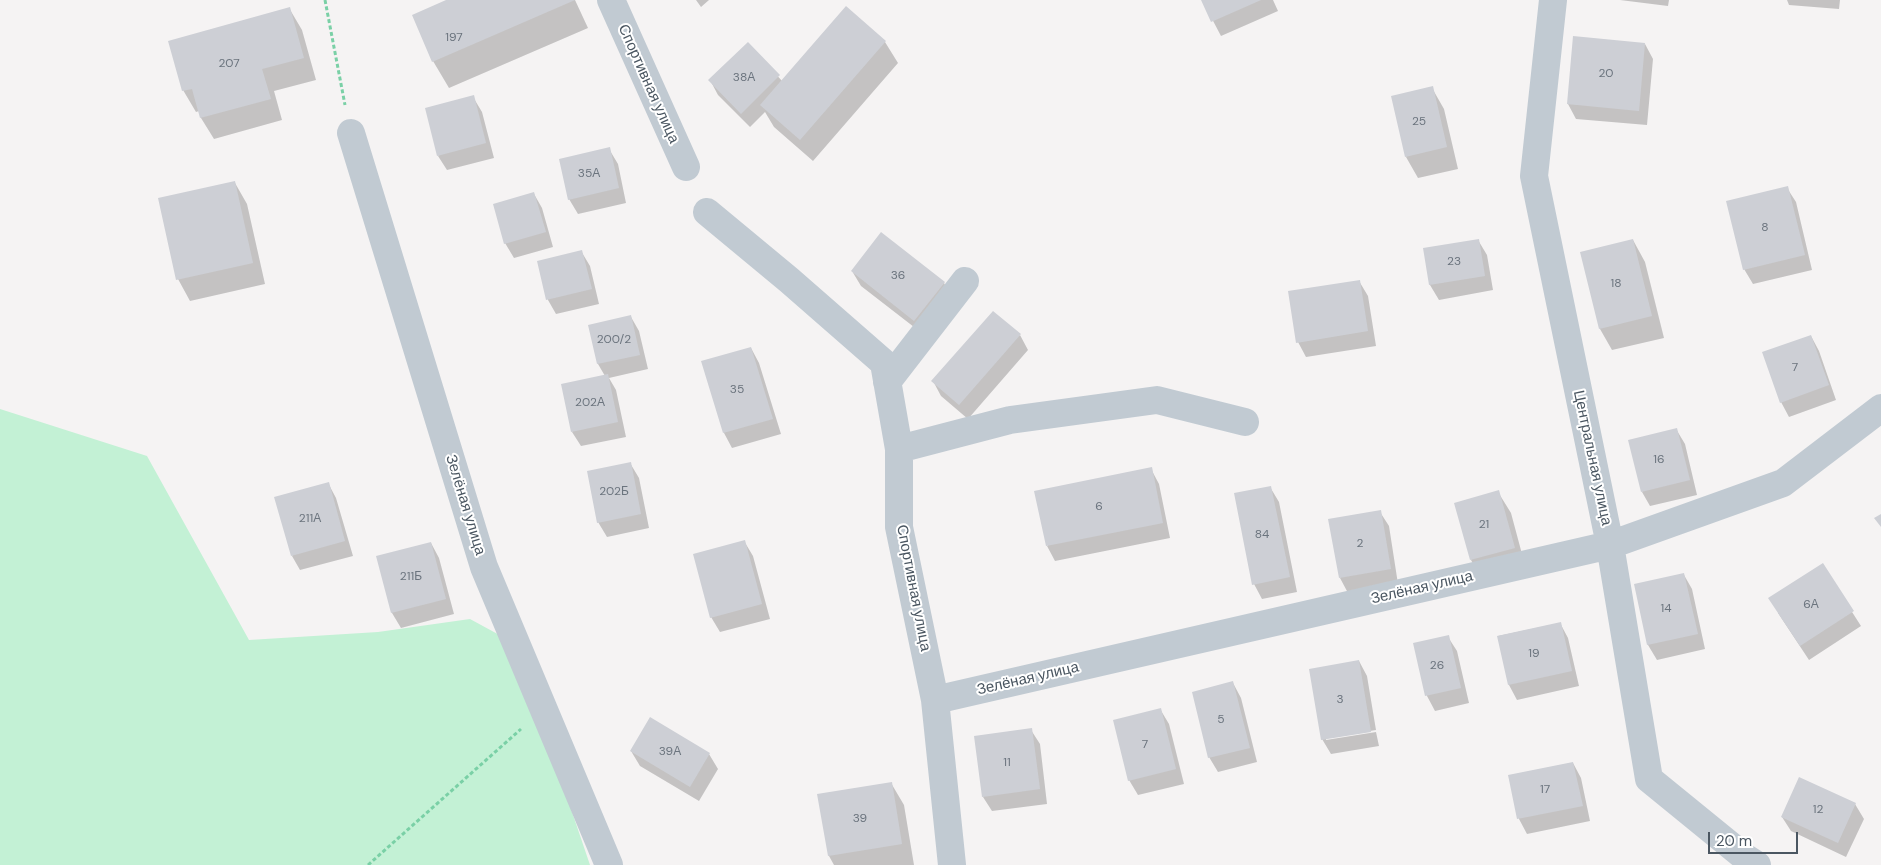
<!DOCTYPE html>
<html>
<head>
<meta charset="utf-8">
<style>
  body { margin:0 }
  #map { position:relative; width:1881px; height:865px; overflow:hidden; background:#f5f3f3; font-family:"DM Sans",sans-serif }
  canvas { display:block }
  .scale { position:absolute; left:1708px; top:832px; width:90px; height:22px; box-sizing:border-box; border:2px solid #4a5661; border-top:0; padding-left:6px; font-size:15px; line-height:18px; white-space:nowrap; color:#4a5661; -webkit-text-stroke:4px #fff; paint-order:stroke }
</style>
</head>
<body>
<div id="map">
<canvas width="1881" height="865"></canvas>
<div class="scale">20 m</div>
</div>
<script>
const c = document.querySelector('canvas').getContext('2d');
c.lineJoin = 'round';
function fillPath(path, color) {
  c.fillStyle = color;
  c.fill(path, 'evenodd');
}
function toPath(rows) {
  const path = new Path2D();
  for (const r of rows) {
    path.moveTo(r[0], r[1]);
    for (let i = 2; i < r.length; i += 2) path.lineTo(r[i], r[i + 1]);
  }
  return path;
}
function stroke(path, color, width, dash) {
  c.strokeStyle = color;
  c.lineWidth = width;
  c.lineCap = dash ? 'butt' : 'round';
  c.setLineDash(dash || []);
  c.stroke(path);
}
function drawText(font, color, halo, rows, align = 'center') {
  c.font = font + ' "DM Sans",sans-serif';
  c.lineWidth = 4;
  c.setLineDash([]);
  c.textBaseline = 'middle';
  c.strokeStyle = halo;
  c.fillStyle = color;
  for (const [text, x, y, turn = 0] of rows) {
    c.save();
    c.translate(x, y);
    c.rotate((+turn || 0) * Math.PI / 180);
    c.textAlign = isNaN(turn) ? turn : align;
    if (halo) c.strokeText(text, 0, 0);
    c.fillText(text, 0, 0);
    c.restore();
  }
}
fillPath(toPath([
  [0,409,147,456,249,640,378,632,470,619,527,650,551,750,590,865,0,865]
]), '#c3f1d5');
fillPath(toPath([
  [449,0,575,0,588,28,449,88,433,61],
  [696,0,709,0,701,7],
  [1202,0,1273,0,1278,11,1221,36],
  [1620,0,1669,0,1668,6],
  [1787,0,1840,0,1839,9,1789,5],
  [289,8,302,30,316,80,274,91,282,120,214,139,201,118,199,111,196,112,183,90],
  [846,8,885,42,898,63,813,161,774,127,765,112,750,127,718,95,710,80,748,43,782,81],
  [1645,44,1653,59,1647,125,1576,119,1568,104],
  [1432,88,1444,109,1458,169,1418,178,1406,157],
  [473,97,482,112,494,158,447,170,438,156],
  [609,149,618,164,626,203,578,214,569,199],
  [235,183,247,204,265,284,190,301,178,279],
  [1787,188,1796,202,1812,270,1753,284,1744,269],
  [534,194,542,208,553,247,514,258,505,243],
  [1478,240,1487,255,1493,290,1439,300,1430,285,1424,249],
  [1633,240,1645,262,1664,338,1612,350,1600,329,1581,253],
  [581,251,590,266,599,304,556,314,548,300,538,262],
  [852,271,944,283,952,297,923,334,861,286],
  [1359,281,1368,296,1376,346,1306,357,1298,342],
  [631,317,639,331,648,369,609,378,616,390,626,437,581,446,572,432,605,376,598,364,590,326],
  [1020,335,1028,350,968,419,941,396,933,381],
  [1811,336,1819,351,1836,400,1789,417,1781,402],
  [751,348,759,363,781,434,732,448,724,433,703,362],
  [1676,429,1685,444,1697,495,1650,506,1642,492],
  [630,463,639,478,649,528,607,537,598,522],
  [1151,469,1159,484,1170,538,1055,561,1047,546],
  [328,483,336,498,353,556,300,570,292,556],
  [1270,487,1279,502,1297,592,1262,599,1254,584],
  [1498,492,1511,513,1526,569,1483,581,1471,560],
  [1380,512,1389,526,1398,584,1348,593,1340,578],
  [744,541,753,556,770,619,720,632,711,617],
  [431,543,439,558,454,614,401,628,392,613,377,557],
  [1822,565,1861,626,1809,660,1778,613],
  [1684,575,1692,589,1705,649,1657,660,1648,645,1635,585],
  [1560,623,1568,638,1579,686,1517,700,1509,685,1498,636],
  [1448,637,1457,651,1469,703,1435,711,1427,696,1414,644],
  [1359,661,1367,676,1376,730,1326,738,1326,740,1376,732,1379,746,1331,754,1322,739],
  [1233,683,1241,698,1257,762,1218,772,1209,757],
  [1160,709,1169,724,1184,784,1138,795,1129,780],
  [1031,730,1040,744,1047,804,992,811,983,797],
  [631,751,709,754,718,769,699,801,640,766],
  [1573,763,1581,778,1590,821,1527,834,1519,819,1510,776],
  [891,783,904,805,914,865,834,865,829,856,819,795],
  [1855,804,1864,819,1846,857,1791,831,1782,817]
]), '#0003');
fillPath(toPath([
  [446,0,575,0,432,62,412,15],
  [1201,0,1261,0,1211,22],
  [846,6,886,41,800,140,760,105],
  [290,7,304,58,262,69,271,99,200,118,192,89,182,91,168,41],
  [1573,36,1645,43,1639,111,1567,104],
  [748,42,780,75,741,114,708,80],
  [1433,86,1447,147,1405,157,1391,96],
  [474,95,486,143,437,156,425,108],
  [610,147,619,188,568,200,559,159],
  [235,181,253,263,176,280,158,198],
  [1788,186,1805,255,1743,270,1726,201],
  [534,192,546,232,504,244,493,204],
  [881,232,945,282,914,321,851,271],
  [1479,239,1485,276,1429,285,1423,248],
  [1633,239,1652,316,1599,329,1580,252],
  [582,250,592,289,546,300,537,261],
  [1360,280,1368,331,1296,343,1288,291],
  [993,311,1021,334,959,405,931,381],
  [631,315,640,355,597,364,588,325],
  [1811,335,1829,385,1780,403,1762,352],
  [751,347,773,419,723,433,701,361],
  [608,374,618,422,571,432,561,384],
  [1677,428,1690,480,1641,492,1628,440],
  [631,462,641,514,597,523,587,471],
  [1152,467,1163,523,1046,546,1034,491],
  [329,482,345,541,291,556,274,497],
  [1271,486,1290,577,1252,585,1234,493],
  [1499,490,1515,548,1470,560,1454,503],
  [1381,510,1391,569,1339,578,1328,519],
  [1881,514,1881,527,1874,518],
  [745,540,762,604,710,618,693,554],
  [431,542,446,599,391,613,376,556],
  [1823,563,1854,611,1800,646,1768,598],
  [1684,573,1698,634,1647,645,1634,584],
  [1561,622,1572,671,1508,685,1497,636],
  [1449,635,1461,688,1425,696,1413,643],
  [1359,660,1371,732,1321,740,1309,669],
  [1233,681,1250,748,1208,758,1192,692],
  [1161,708,1176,769,1128,781,1113,720],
  [650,717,710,753,690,787,630,751],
  [1032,728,1040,789,982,797,974,736],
  [1573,762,1583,806,1517,819,1508,775],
  [1799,777,1856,803,1838,843,1781,817],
  [892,782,902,844,828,856,817,794]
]), '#cdcfd5');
stroke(toPath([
  [325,0,345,105],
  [368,865,521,729]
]), '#7ad0a6', 3, [4, 2.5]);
stroke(toPath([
  [611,0,686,167],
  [1553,0,1534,176,1610,545,1649,779,1746,858,1757,865],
  [351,133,484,567,609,865],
  [707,212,789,280,884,363,899,449,899,527,935,700,952,865],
  [887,382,965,281],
  [899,449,1010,420,1157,400,1245,422],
  [935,700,1610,545,1783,483,1881,408]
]), '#c1cad2', 28);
drawText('12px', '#6b747e', null, [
  ["197",454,38],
  ["207",229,64],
  ["20",1606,74],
  ["38А",744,78],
  ["25",1419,122],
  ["35А",589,174],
  ["8",1765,228],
  ["23",1454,262],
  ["36",898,276],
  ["18",1616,284],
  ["200/2",614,340],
  ["7",1795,368],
  ["35",737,390],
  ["202А",590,403],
  ["16",1659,460],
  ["202Б",614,492],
  ["6",1099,507],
  ["211А",310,519],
  ["21",1484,525],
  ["84",1262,535],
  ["2",1360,544],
  ["211Б",411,577],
  ["6А",1811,605],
  ["14",1666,609],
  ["19",1534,654],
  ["26",1437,666],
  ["3",1340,700],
  ["5",1221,720],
  ["7",1145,745],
  ["39А",670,752],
  ["11",1007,763],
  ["17",1545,790],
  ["12",1818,810],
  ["39",860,819]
]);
drawText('15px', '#4a5661', '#fff', [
  ["Спортивная улица",648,84,66],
  ["Центральная улица",1592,458,78],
  ["Зелёная улица",465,505,73],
  ["Спортивная улица",913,588,79],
  ["Зелёная улица",1422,588,-13],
  ["Зелёная улица",1028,679,-13]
]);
</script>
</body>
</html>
